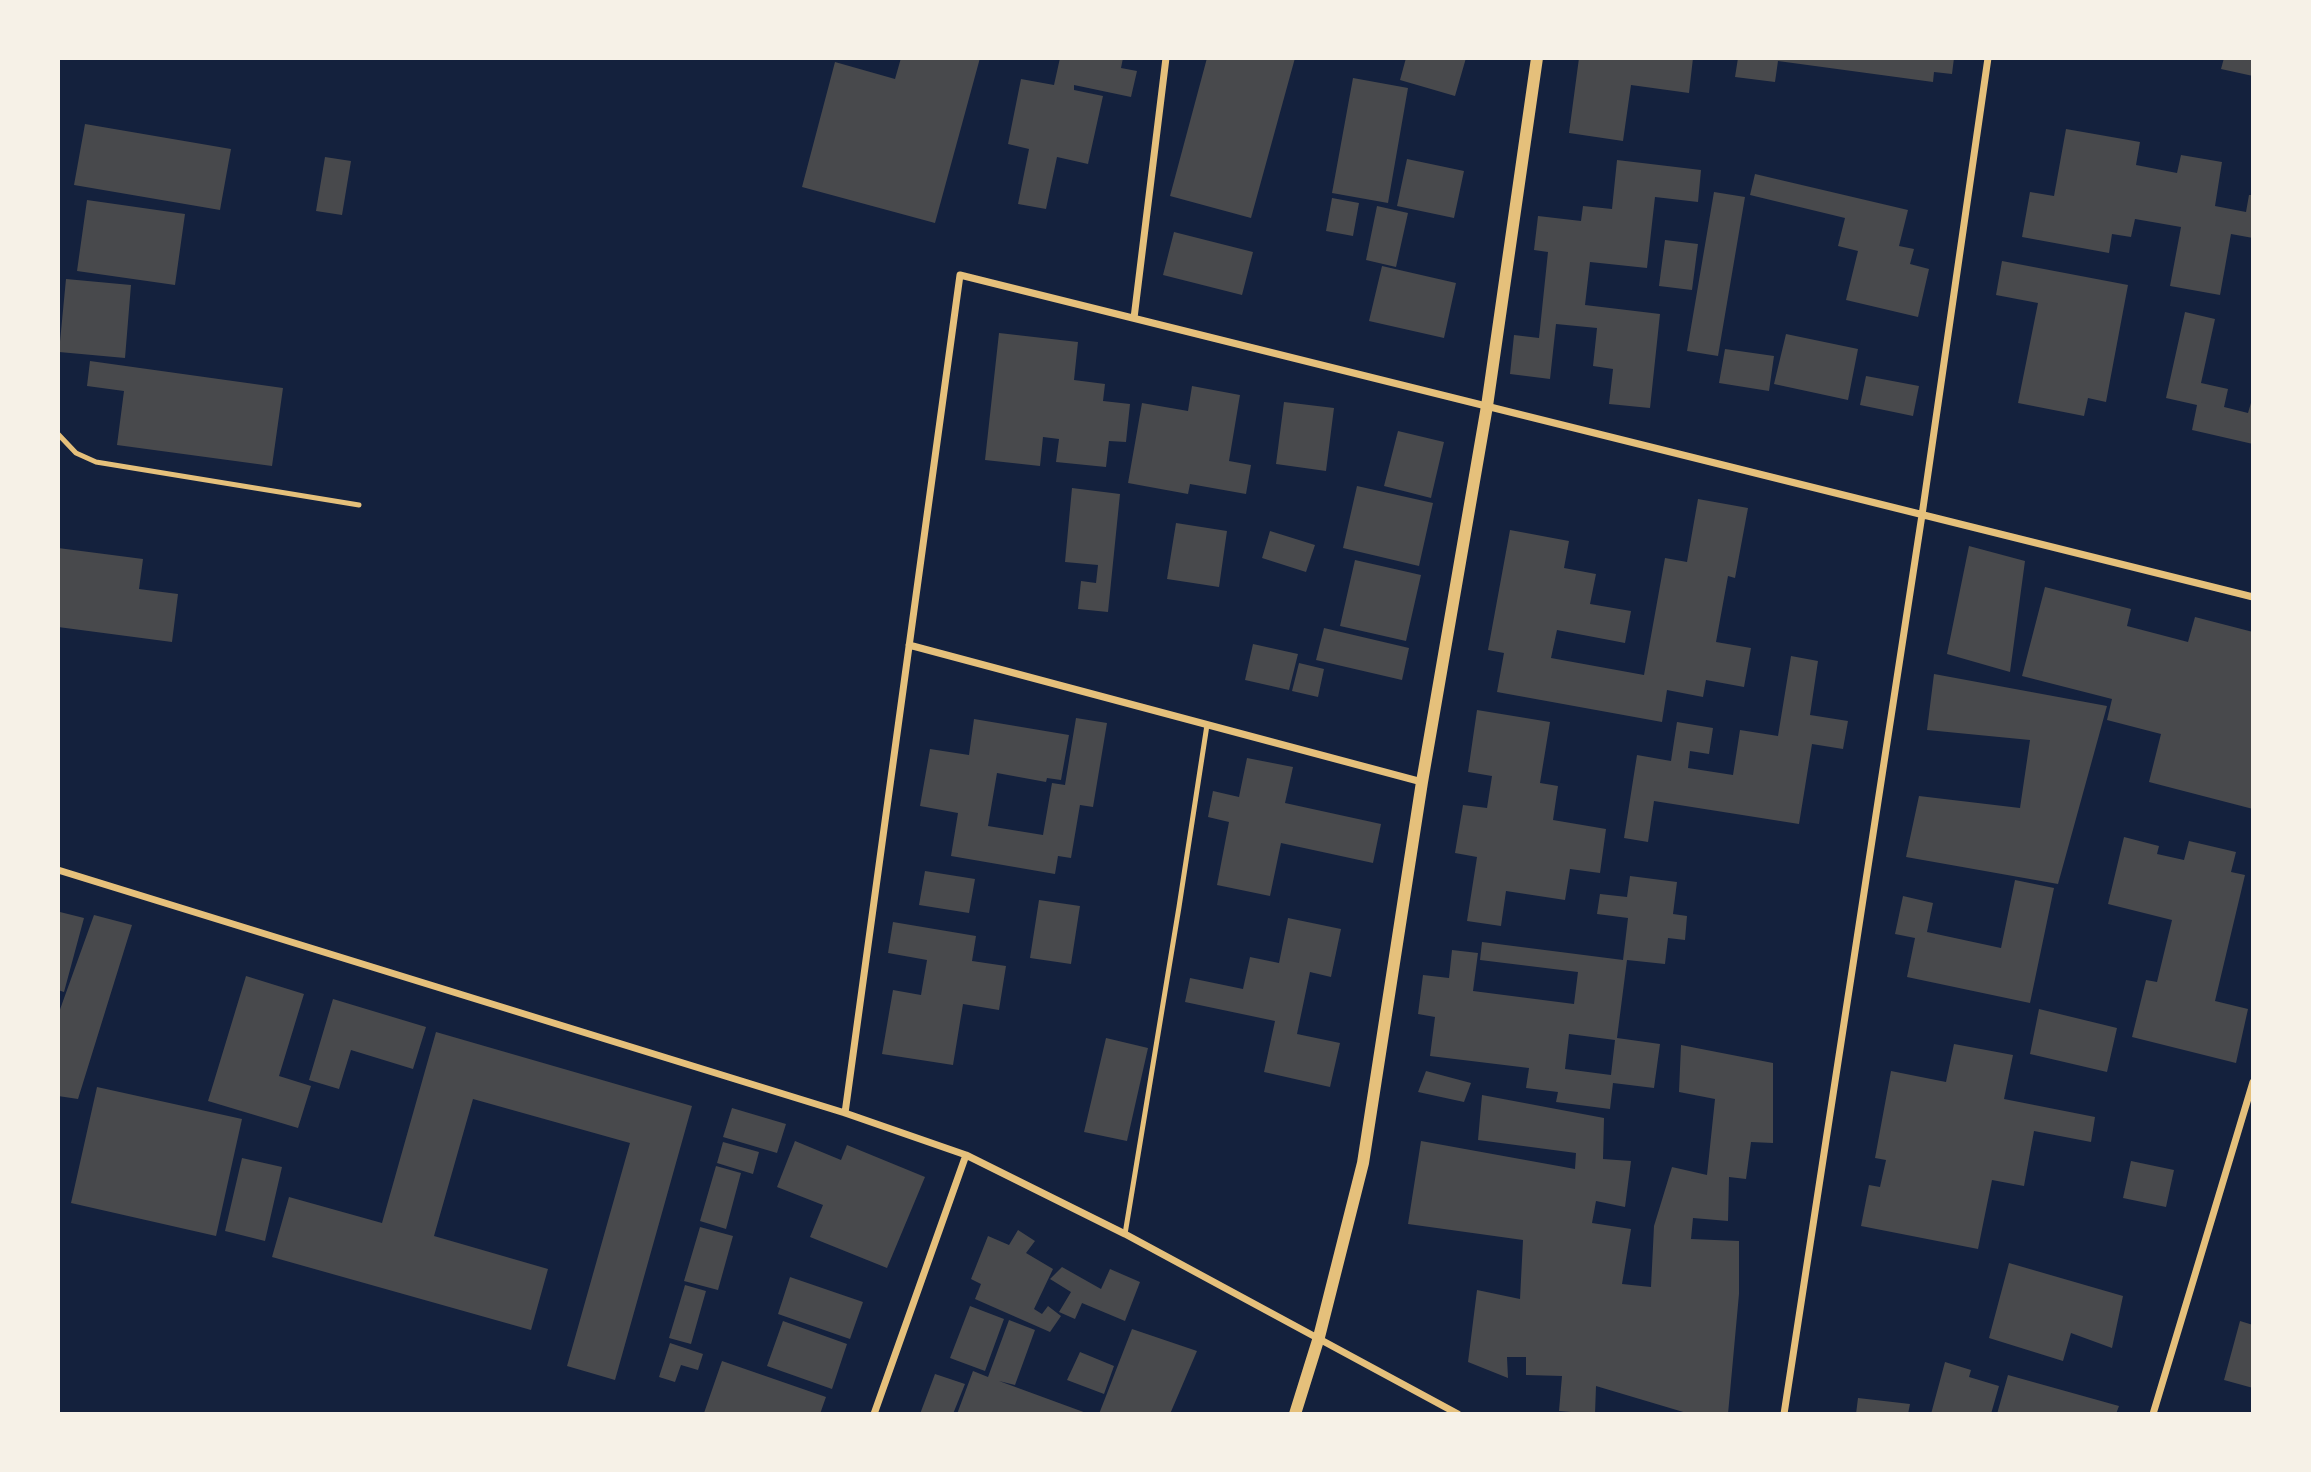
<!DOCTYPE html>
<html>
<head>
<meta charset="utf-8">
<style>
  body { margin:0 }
  #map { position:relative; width:2311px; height:1472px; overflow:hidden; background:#14213d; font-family:Quicksand,sans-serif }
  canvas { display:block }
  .frame { position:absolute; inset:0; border:60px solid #f6f1e7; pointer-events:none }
</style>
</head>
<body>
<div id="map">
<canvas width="2311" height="1472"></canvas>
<div class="frame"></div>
</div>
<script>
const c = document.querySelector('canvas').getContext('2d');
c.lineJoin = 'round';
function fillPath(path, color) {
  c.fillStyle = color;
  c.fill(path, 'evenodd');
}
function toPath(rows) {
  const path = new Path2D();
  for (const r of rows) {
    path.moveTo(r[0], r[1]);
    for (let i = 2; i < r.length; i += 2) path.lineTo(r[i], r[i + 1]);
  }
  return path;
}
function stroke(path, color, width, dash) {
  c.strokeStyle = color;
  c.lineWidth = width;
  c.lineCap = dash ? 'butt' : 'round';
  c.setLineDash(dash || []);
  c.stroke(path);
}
fillPath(toPath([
  [901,58,980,58,935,223,802,187,835,62,895,79],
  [1060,58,1123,58,1121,68,1137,71,1131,97,1074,85,1074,90,1103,96,1088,164,1057,157,1046,209,1018,204,1029,149,1008,144,1021,79,1054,85],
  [1207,58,1295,58,1251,218,1170,196],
  [1406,58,1466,58,1455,96,1400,80],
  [1579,58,1693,58,1689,93,1631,85,1623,141,1569,133],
  [1738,58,1954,58,1952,74,1934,72,1933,82,1778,61,1775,82,1735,77],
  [2224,58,2253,58,2253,76,2221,69],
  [1353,78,1408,88,1388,203,1332,193],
  [85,124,231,149,220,210,74,185],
  [2066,129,2140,142,2136,165,2177,173,2181,155,2222,162,2215,206,2246,212,2249,195,2253,195,2253,238,2231,234,2220,295,2170,286,2181,227,2135,219,2131,237,2112,234,2109,253,2022,237,2030,192,2054,196],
  [325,157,351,161,342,215,316,211],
  [1407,159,1464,171,1454,218,1397,206],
  [1617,160,1701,170,1698,202,1655,197,1647,268,1590,262,1585,305,1660,314,1650,408,1609,404,1613,369,1593,366,1597,328,1556,324,1550,379,1510,374,1514,335,1539,338,1548,252,1534,250,1538,216,1581,221,1583,206,1612,209],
  [1755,174,1908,210,1899,246,1914,249,1910,264,1929,269,1918,317,1846,300,1858,251,1838,246,1845,218,1750,195],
  [1714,192,1745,197,1718,356,1687,351],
  [1332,198,1359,203,1353,236,1326,231],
  [87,200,185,214,175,285,77,271],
  [1377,206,1408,213,1396,267,1366,260],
  [1174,232,1253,252,1242,295,1163,275],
  [1665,240,1698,244,1692,290,1659,286],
  [2002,261,2128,285,2106,402,2088,398,2084,416,2018,403,2038,303,1996,295],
  [1382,266,1456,283,1444,338,1369,321],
  [66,279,131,285,125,358,59,352],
  [2185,312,2215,319,2201,383,2228,389,2224,407,2248,413,2253,396,2253,444,2192,430,2197,405,2166,398],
  [999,333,1078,342,1074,380,1105,384,1103,401,1130,404,1126,442,1109,441,1106,467,1056,462,1059,439,1043,437,1040,466,985,460],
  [1786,334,1858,349,1848,400,1774,384],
  [1725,349,1774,356,1769,391,1719,383],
  [90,361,283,388,272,466,117,445,124,391,87,386],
  [1866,376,1919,386,1913,416,1860,405],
  [1192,386,1240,395,1229,461,1251,465,1246,494,1190,484,1188,494,1128,483,1142,403,1188,411],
  [1284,402,1334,408,1326,471,1276,464],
  [1398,431,1444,442,1431,498,1384,486],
  [1357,486,1433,503,1419,566,1343,548],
  [1072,488,1120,494,1108,612,1078,609,1081,581,1096,583,1098,565,1065,562],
  [1698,499,1748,508,1735,578,1728,576,1716,642,1751,648,1744,687,1706,680,1703,697,1667,690,1662,722,1497,692,1504,653,1488,650,1510,530,1569,541,1564,568,1596,574,1590,604,1631,611,1625,643,1557,630,1551,658,1644,675,1665,558,1687,562],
  [1176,523,1227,531,1219,587,1167,579],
  [1270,531,1315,545,1306,572,1262,558],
  [1969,546,2025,561,2010,672,1947,654],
  [58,548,143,559,139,589,178,594,172,642,58,627],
  [1355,560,1421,575,1406,641,1340,626],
  [2045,587,2131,609,2127,626,2188,642,2195,617,2253,632,2253,809,2149,782,2161,734,2107,720,2112,699,2022,676],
  [1324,628,1409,648,1402,680,1316,660],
  [1253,644,1298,654,1289,690,1245,680],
  [1791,656,1818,661,1810,715,1848,721,1843,749,1812,744,1799,824,1654,801,1648,842,1624,838,1637,755,1671,761,1677,722,1713,728,1709,754,1690,751,1688,768,1733,775,1740,730,1778,736],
  [1299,663,1324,669,1318,697,1292,691],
  [1934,674,2107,706,2058,884,1906,857,1919,796,2020,808,2030,740,1927,730],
  [1477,710,1550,722,1540,783,1558,786,1553,820,1606,829,1600,873,1570,869,1565,900,1506,891,1501,926,1467,921,1477,857,1455,853,1463,805,1487,808,1492,776,1468,772],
  [1076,718,1107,723,1093,807,1080,805,1071,858,1058,856,1055,874,951,856,958,813,920,806,930,749,969,755,974,719,1069,735,1061,780,1047,778,1046,782,997,773,988,826,1043,835,1052,783,1065,785],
  [1247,758,1293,767,1285,803,1381,824,1373,863,1281,843,1270,896,1217,885,1229,822,1208,817,1213,791,1239,797],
  [2124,837,2159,846,2157,854,2184,860,2189,841,2236,852,2231,872,2245,875,2215,1001,2248,1009,2236,1063,2132,1037,2146,980,2157,982,2172,920,2108,904],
  [925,871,975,879,969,913,919,905],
  [1630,876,1677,882,1673,914,1687,916,1685,940,1668,938,1665,964,1627,960,1617,1038,1660,1044,1654,1088,1613,1083,1610,1109,1556,1102,1558,1092,1526,1088,1529,1068,1430,1056,1435,1017,1418,1014,1423,975,1449,978,1452,950,1478,953,1473,991,1574,1004,1578,972,1480,960,1482,942,1623,960,1628,918,1597,914,1600,894,1627,897],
  [1569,1034,1615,1040,1611,1075,1565,1069],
  [2015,880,2054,888,2030,1003,1907,977,1915,938,1895,934,1903,896,1933,903,1927,932,2001,948],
  [1039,900,1080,906,1071,964,1030,958],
  [60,912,84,918,64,992,58,990,58,921],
  [94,915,132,925,78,1099,58,1096,58,1015],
  [1288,918,1341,929,1331,977,1310,972,1297,1034,1340,1043,1330,1087,1264,1072,1275,1021,1185,1002,1190,978,1243,989,1250,957,1279,963],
  [893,922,976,936,972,961,1006,966,999,1010,963,1004,953,1065,882,1054,893,990,921,995,927,960,888,953],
  [246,976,304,994,279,1076,311,1086,298,1128,208,1101],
  [333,999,426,1027,413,1069,351,1050,339,1089,309,1080],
  [2039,1009,2117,1028,2107,1072,2030,1054],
  [436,1032,692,1106,615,1380,567,1366,630,1143,473,1099,434,1236,548,1269,531,1330,272,1257,289,1197,382,1223],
  [1106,1038,1148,1048,1127,1141,1084,1132],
  [1954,1044,2013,1055,2004,1099,2095,1117,2091,1142,2034,1131,2024,1186,1992,1180,1978,1249,1861,1226,1869,1185,1880,1187,1886,1160,1875,1158,1891,1071,1946,1082],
  [1681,1045,1773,1063,1773,1143,1751,1142,1746,1179,1729,1177,1728,1221,1693,1218,1691,1239,1739,1241,1739,1294,1728,1414,1690,1414,1596,1386,1595,1414,1559,1411,1562,1376,1526,1375,1526,1357,1507,1357,1508,1378,1468,1362,1477,1290,1520,1299,1523,1240,1408,1224,1421,1141,1575,1169,1576,1153,1478,1140,1482,1095,1604,1118,1603,1159,1631,1161,1625,1207,1596,1201,1592,1223,1631,1229,1622,1284,1651,1287,1654,1226,1672,1167,1707,1175,1715,1099,1679,1092],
  [1426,1071,1471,1083,1464,1102,1418,1092],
  [97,1087,242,1119,216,1236,71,1203],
  [732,1108,786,1124,777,1153,723,1137],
  [795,1141,841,1160,847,1145,925,1177,887,1268,810,1237,823,1205,777,1187],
  [723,1142,759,1152,753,1174,717,1163],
  [242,1158,282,1167,265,1241,225,1231],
  [2131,1161,2174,1170,2166,1207,2123,1198],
  [716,1166,741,1173,726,1229,700,1221],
  [700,1227,733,1236,718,1290,684,1281],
  [1018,1230,1035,1241,1026,1253,1053,1269,1034,1309,1042,1314,1048,1306,1061,1316,1050,1332,975,1299,981,1284,971,1279,988,1236,1009,1245],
  [2009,1263,2123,1296,2112,1348,2071,1333,2063,1361,1989,1338],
  [1062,1267,1101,1289,1110,1269,1140,1282,1125,1321,1082,1303,1075,1319,1059,1312,1071,1292,1050,1279],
  [790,1277,863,1302,850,1339,778,1314],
  [685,1285,706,1291,691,1344,669,1338],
  [970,1306,1004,1319,985,1371,950,1358],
  [1009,1320,1035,1330,1015,1385,999,1381,1089,1414,957,1414,973,1371,988,1377],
  [783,1321,847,1344,832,1389,767,1366],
  [2240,1321,2253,1325,2253,1388,2224,1380],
  [1132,1329,1197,1351,1170,1414,1099,1414],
  [670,1343,703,1354,698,1370,681,1365,675,1382,659,1377],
  [1080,1352,1114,1366,1104,1394,1067,1380],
  [722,1361,826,1397,820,1414,704,1413],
  [1945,1362,1971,1370,1969,1377,1999,1386,1991,1414,1931,1414],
  [935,1374,965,1384,953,1414,920,1414],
  [2008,1375,2119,1406,2116,1414,1997,1414],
  [1858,1398,1910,1404,1908,1414,1856,1414]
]), '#48494c');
stroke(toPath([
  [58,434,76,453,96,462,359,505],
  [1125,1234,1179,907,1207,725]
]), '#e5c07b', 5);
stroke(toPath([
  [1134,318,1166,58],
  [909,645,1422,782],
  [58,870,845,1113,966,1155,1125,1234,1458,1414],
  [845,1113,960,275,2253,597],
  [874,1414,966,1155],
  [1784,1414,1922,515,1988,58],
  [2153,1414,2253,1082]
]), '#e5c07b', 7);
stroke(toPath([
  [1295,1414,1319,1337,1363,1163,1422,782,1487,406,1537,58]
]), '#e5c07b', 12);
</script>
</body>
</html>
